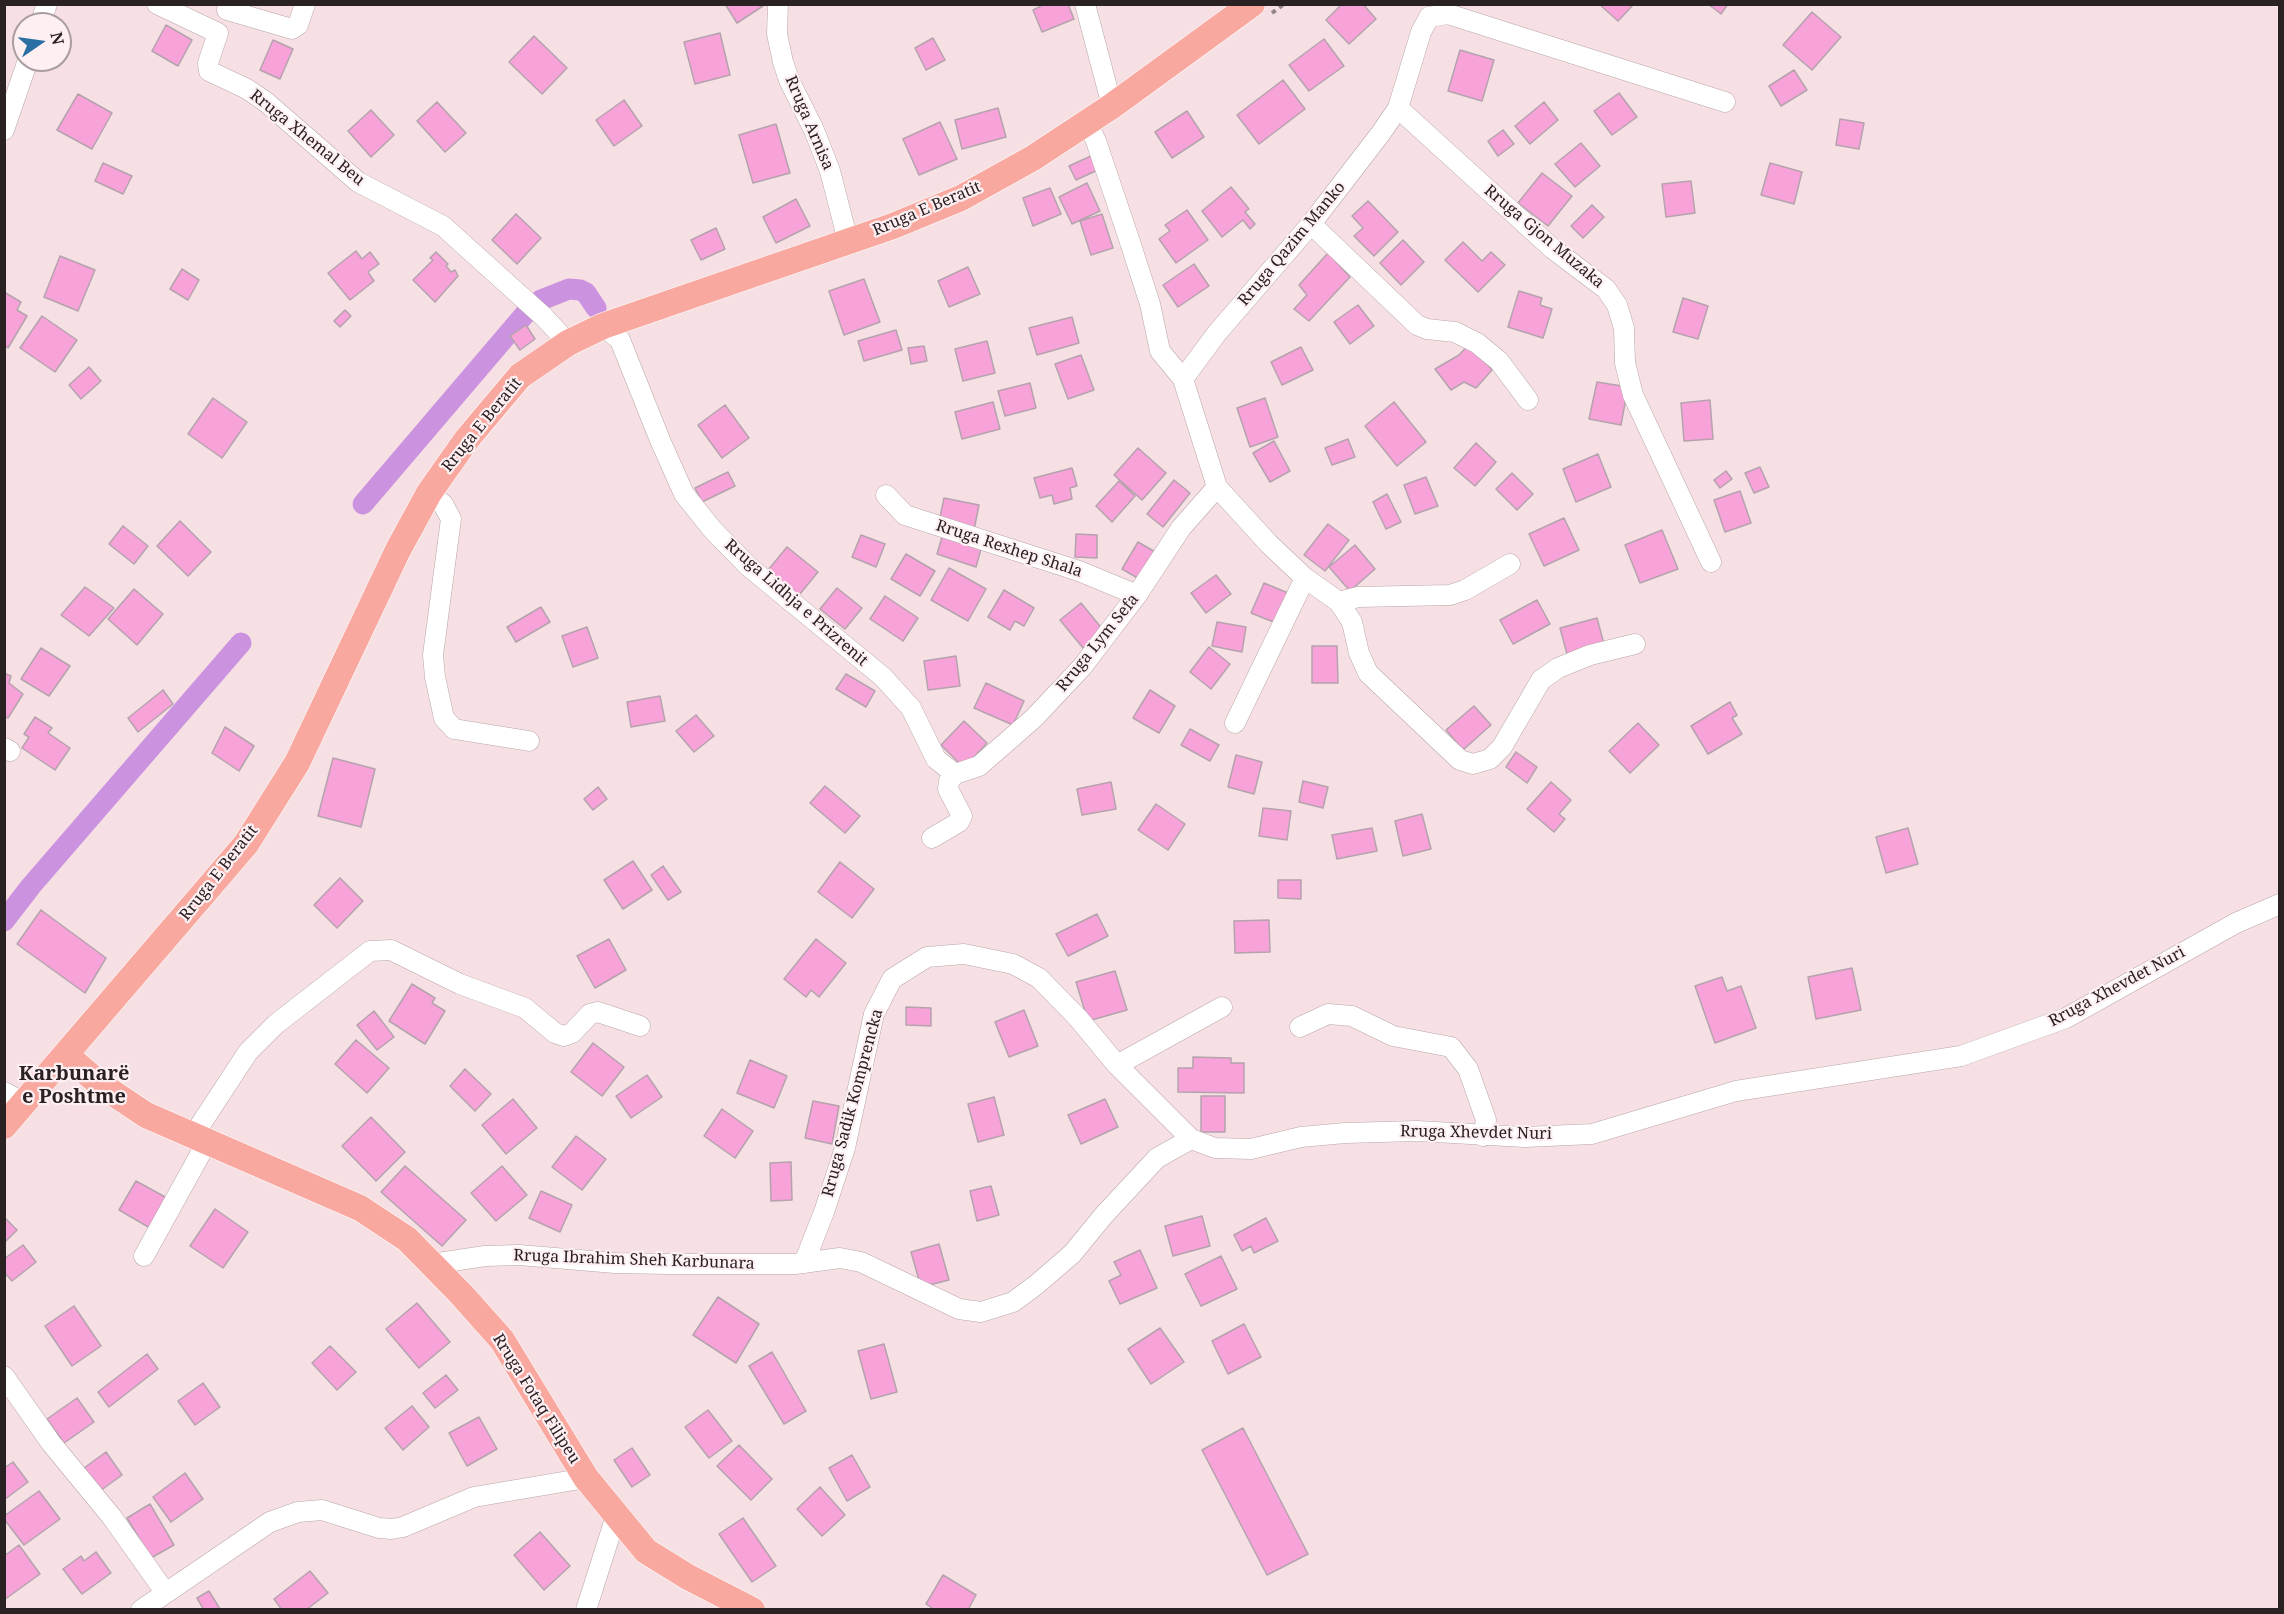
<!DOCTYPE html>
<html>
<head>
<meta charset="utf-8">
<style>
  body { margin:0 }
  #map { position:relative; width:2284px; height:1614px; overflow:hidden; background:#f6e0e4; font-family:"Noto Serif",serif }
  canvas { display:block }
  .frame { position:absolute; inset:0; border:6px solid #2a2123; pointer-events:none }
  .north { position:absolute; left:12px; top:12px; width:60px; height:60px; box-sizing:border-box; background:#fdeff2; border:2px solid #a99d9f; border-radius:50%; rotate:77deg; font-size:16px; font-weight:700; line-height:24px; text-align:center; color:#2a2123 }
  .north::after { content:''; display:block; margin:auto; width:21px; height:27px; background:#296fa4; clip-path:polygon(50% 0,100% 100%,50% 72%,0 100%) }
</style>
</head>
<body>
<div id="map">
<canvas width="2284" height="1614"></canvas>
<div class="frame"></div>
<div class="north">N</div>
</div>
<script>
const c = document.querySelector('canvas').getContext('2d');
c.lineJoin = 'round';
function toPath(rows) {
  const path = new Path2D();
  for (const r of rows) {
    path.moveTo(r[0], r[1]);
    for (let i = 2; i < r.length; i += 2) path.lineTo(r[i], r[i + 1]);
  }
  return path;
}
function stroke(path, color, width, dash) {
  c.strokeStyle = color;
  c.lineWidth = width;
  c.lineCap = dash ? 'butt' : 'round';
  c.setLineDash(dash || []);
  c.stroke(path);
}
function fillPath(path, color) {
  c.fillStyle = color;
  c.fill(path, 'evenodd');
}
function drawText(font, color, halo, rows, align = 'center') {
  c.font = font + ' "Noto Serif",serif';
  c.lineWidth = 4.5;
  c.setLineDash([]);
  c.textBaseline = 'middle';
  c.strokeStyle = halo;
  c.fillStyle = color;
  for (const [text, x, y, turn = 0] of rows) {
    c.save();
    c.translate(x, y);
    c.rotate((+turn || 0) * Math.PI / 180);
    c.textAlign = isNaN(turn) ? turn : align;
    if (halo) c.strokeText(text, 0, 0);
    c.fillText(text, 0, 0);
    c.restore();
  }
}
stroke(toPath([
  [363,504,525,314,541,300,569,289,580,290,586,293,596,308],
  [4,921,31,886,241,643]
]), '#cb93df', 21);
const building = toPath([
  [725,4,763,4,763,6,737,23,725,4],
  [1045,4,1068,4,1074,19,1042,32,1033,10,1045,4],
  [1342,4,1363,4,1376,19,1349,44,1326,20,1342,4],
  [1599,4,1632,4,1633,5,1618,21,1599,4],
  [1708,4,1728,4,1721,14,1708,4],
  [1812,12,1841,37,1812,70,1783,45,1812,12],
  [166,25,192,40,178,66,152,51,166,25],
  [720,33,730,75,695,84,684,42,720,33],
  [534,36,567,68,542,94,509,62,534,36],
  [933,38,945,60,926,70,915,48,933,38],
  [1324,39,1344,66,1309,91,1289,65,1324,39],
  [273,40,293,49,280,79,260,70,273,40],
  [1460,50,1494,60,1482,101,1448,91,1460,50],
  [1794,70,1807,90,1781,106,1769,86,1794,70],
  [1283,80,1305,109,1259,144,1237,115,1283,80],
  [1619,93,1637,117,1612,135,1594,111,1619,93],
  [78,94,112,113,92,149,57,130,78,94],
  [624,100,642,126,614,146,596,120,624,100],
  [437,102,466,133,445,152,417,121,437,102],
  [1544,102,1558,120,1530,144,1515,126,1544,102],
  [998,108,1006,137,962,149,955,120,998,108],
  [371,110,394,135,371,157,348,131,371,110],
  [1187,111,1204,137,1172,158,1155,132,1187,111],
  [1840,119,1864,123,1859,149,1836,145,1840,119],
  [940,122,957,159,919,175,903,139,940,122],
  [776,124,790,173,753,183,739,135,776,124],
  [1503,130,1514,144,1498,156,1488,141,1503,130],
  [1581,143,1600,166,1575,187,1555,164,1581,143],
  [1093,155,1100,169,1076,180,1069,166,1093,155],
  [103,163,132,176,123,194,95,181,103,163],
  [1770,163,1802,172,1794,204,1761,195,1770,163],
  [1542,173,1572,196,1548,226,1518,203,1542,173],
  [1691,181,1695,213,1666,217,1662,184,1691,181],
  [1087,183,1100,211,1072,224,1059,197,1087,183],
  [1231,187,1249,209,1245,212,1255,224,1250,229,1243,220,1222,237,1202,211,1231,187],
  [1050,188,1061,214,1033,226,1023,198,1050,188],
  [796,199,810,226,776,243,763,217,796,199],
  [1368,201,1398,232,1374,256,1354,236,1363,228,1352,216,1368,201],
  [1592,205,1604,217,1583,238,1571,226,1592,205],
  [1187,210,1208,240,1176,263,1159,239,1170,231,1165,225,1187,210],
  [516,214,541,238,517,264,492,240,516,214],
  [1102,214,1113,248,1091,255,1080,221,1102,214],
  [716,228,725,249,701,260,691,240,716,228],
  [1403,240,1424,262,1401,285,1380,263,1403,240],
  [1463,242,1482,261,1491,252,1505,265,1478,292,1445,260,1463,242],
  [356,251,362,259,370,252,379,264,368,272,374,281,350,300,328,273,356,251],
  [436,252,448,264,446,266,451,272,455,270,458,276,435,302,413,280,433,260,430,258,436,252],
  [1328,253,1350,277,1309,321,1294,309,1307,295,1299,285,1328,253],
  [60,256,95,270,78,311,44,297,60,256],
  [1194,264,1209,286,1178,307,1163,285,1194,264],
  [968,267,980,294,949,307,938,281,968,267],
  [182,269,199,280,188,300,170,289,182,269],
  [864,279,880,322,844,335,829,291,864,279],
  [1519,291,1542,298,1540,305,1552,309,1543,338,1508,327,1519,291],
  [4,292,21,302,17,310,27,316,8,348,4,345,4,292],
  [1683,298,1708,306,1698,339,1673,332,1683,298],
  [1358,305,1374,326,1350,344,1334,322,1358,305],
  [345,310,351,316,340,327,334,321,345,310],
  [42,316,77,340,55,372,20,348,42,316],
  [1072,317,1079,343,1037,355,1029,328,1072,317],
  [526,325,535,339,520,350,510,336,526,325],
  [896,330,902,350,864,361,858,341,896,330],
  [987,341,995,373,963,381,955,349,987,341],
  [1470,343,1492,370,1476,388,1464,382,1451,390,1435,369,1459,355,1470,343],
  [924,346,927,361,911,364,908,348,924,346],
  [1301,347,1313,370,1282,385,1271,362,1301,347],
  [1081,355,1094,390,1068,399,1055,364,1081,355],
  [89,367,101,381,81,399,69,385,89,367],
  [1597,382,1628,387,1621,425,1589,419,1597,382],
  [1030,383,1036,408,1005,416,998,391,1030,383],
  [213,398,247,422,222,458,188,434,213,398],
  [1265,398,1278,437,1250,447,1237,408,1265,398],
  [1710,400,1713,439,1684,441,1681,403,1710,400],
  [993,402,1000,429,962,439,955,412,993,402],
  [1394,402,1426,442,1397,466,1365,426,1394,402],
  [725,405,749,438,722,458,698,425,725,405],
  [1348,439,1355,457,1332,465,1325,448,1348,439],
  [1274,441,1290,471,1270,482,1253,453,1274,441],
  [1476,443,1496,462,1475,486,1454,468,1476,443],
  [1138,448,1166,473,1142,500,1114,475,1138,448],
  [1598,454,1611,487,1576,502,1563,469,1598,454],
  [1760,467,1769,487,1754,493,1745,473,1760,467],
  [1072,468,1077,486,1070,488,1072,499,1054,504,1052,495,1040,498,1034,478,1072,468],
  [1726,471,1732,479,1720,488,1714,480,1726,471],
  [728,472,735,486,702,502,695,488,728,472],
  [1512,473,1533,494,1517,510,1496,489,1512,473],
  [1426,477,1438,506,1415,514,1404,485,1426,477],
  [1174,480,1190,493,1163,527,1147,514,1174,480],
  [1119,481,1135,496,1112,522,1096,506,1119,481],
  [1740,491,1751,523,1725,532,1714,500,1740,491],
  [1387,494,1401,522,1386,529,1373,502,1387,494],
  [944,498,979,505,974,530,939,522,944,498],
  [1564,518,1579,550,1544,566,1529,534,1564,518],
  [180,521,211,552,188,576,157,546,180,521],
  [1328,524,1349,540,1325,571,1304,555,1328,524],
  [123,526,148,546,134,564,109,544,123,526],
  [1662,530,1678,569,1640,583,1625,545,1662,530],
  [1076,534,1097,535,1097,558,1075,557,1076,534],
  [861,535,885,544,876,567,852,557,861,535],
  [942,537,981,549,976,567,937,554,942,537],
  [1138,542,1157,553,1141,580,1122,569,1138,542],
  [1355,545,1375,569,1350,591,1329,567,1355,545],
  [787,547,818,572,795,600,764,575,787,547],
  [906,554,935,571,920,596,891,579,906,554],
  [949,568,986,589,968,621,931,600,949,568],
  [1216,575,1231,594,1206,613,1191,593,1216,575],
  [1264,583,1288,593,1276,623,1251,613,1264,583],
  [85,587,114,608,89,636,61,615,85,587],
  [837,588,862,608,845,629,820,609,837,588],
  [134,589,163,614,137,645,108,619,134,589],
  [1004,590,1034,608,1024,626,1015,621,1010,630,988,617,1004,590],
  [885,596,918,618,903,641,870,619,885,596],
  [1537,600,1550,624,1513,644,1500,620,1537,600],
  [1081,603,1104,631,1083,648,1060,620,1081,603],
  [541,607,550,622,516,642,507,627,541,607],
  [1597,618,1605,648,1568,658,1560,628,1597,618],
  [1217,622,1246,627,1242,652,1212,646,1217,622],
  [587,627,598,658,573,667,562,636,587,627],
  [1312,646,1337,646,1338,683,1312,683,1312,646],
  [1209,647,1230,664,1211,689,1190,672,1209,647],
  [41,648,70,666,49,696,21,679,41,648],
  [956,656,960,686,928,690,924,661,956,656],
  [4,673,11,676,9,683,23,694,8,718,4,716,4,673],
  [846,674,875,691,866,707,836,689,846,674],
  [986,683,1024,701,1013,725,974,708,986,683],
  [163,690,173,704,138,732,128,718,163,690],
  [1150,690,1175,706,1159,733,1133,718,1150,690],
  [660,696,665,721,631,727,627,702,660,696],
  [1730,702,1737,715,1732,718,1742,734,1708,754,1691,726,1730,702],
  [1474,706,1491,725,1463,750,1446,730,1474,706],
  [696,715,714,736,694,752,676,731,696,715],
  [35,717,52,728,48,733,70,748,55,770,22,748,29,737,24,734,35,717],
  [964,721,987,743,964,768,941,745,964,721],
  [1638,723,1659,745,1630,773,1609,751,1638,723],
  [225,727,254,746,239,771,212,753,225,727],
  [1190,729,1219,745,1210,761,1181,745,1190,729],
  [1516,752,1537,767,1527,783,1506,767,1516,752],
  [1236,755,1262,762,1254,794,1228,787,1236,755],
  [333,758,375,769,361,827,318,816,333,758],
  [1303,781,1328,787,1323,808,1299,802,1303,781],
  [1111,782,1116,809,1082,815,1077,789,1111,782],
  [1551,782,1571,800,1559,814,1565,819,1554,832,1527,809,1551,782],
  [825,786,860,816,845,833,810,803,825,786],
  [598,787,607,799,593,810,584,799,598,787],
  [1156,804,1185,824,1168,850,1138,830,1156,804],
  [1263,808,1291,811,1287,840,1259,836,1263,808],
  [1422,814,1431,849,1403,856,1395,821,1422,814],
  [1372,828,1377,851,1337,859,1332,835,1372,828],
  [1908,828,1918,864,1886,873,1876,837,1908,828],
  [633,861,652,890,623,909,604,880,633,861],
  [840,862,874,889,852,918,818,892,840,862],
  [663,866,681,892,668,900,651,875,663,866],
  [340,878,363,901,337,928,314,905,340,878],
  [1278,880,1301,880,1301,899,1278,898,1278,880],
  [41,910,106,958,85,993,17,944,41,910],
  [1097,914,1108,936,1068,956,1056,934,1097,914],
  [1269,920,1270,952,1235,953,1234,921,1269,920],
  [609,939,626,970,595,988,577,956,609,939],
  [816,939,846,963,819,997,811,990,806,997,784,979,816,939],
  [1852,968,1861,1010,1816,1019,1808,977,1852,968],
  [1115,971,1127,1010,1088,1021,1076,982,1115,971],
  [1722,977,1727,991,1741,986,1756,1028,1715,1043,1695,986,1722,977],
  [412,984,435,998,432,1003,445,1011,425,1044,389,1021,412,984],
  [906,1007,931,1008,931,1026,906,1025,906,1007],
  [1024,1010,1038,1046,1009,1057,995,1022,1024,1010],
  [374,1011,394,1037,377,1050,357,1025,374,1011],
  [356,1040,389,1068,367,1093,335,1064,356,1040],
  [593,1043,624,1067,602,1096,571,1072,593,1043],
  [1193,1057,1231,1058,1231,1063,1244,1063,1244,1093,1178,1092,1178,1068,1193,1068,1193,1057],
  [750,1060,787,1076,774,1108,737,1093,750,1060],
  [465,1069,491,1094,475,1111,450,1086,465,1069],
  [647,1075,662,1097,631,1118,616,1096,647,1075],
  [1201,1096,1225,1096,1225,1132,1201,1132,1201,1096],
  [994,1097,1004,1135,978,1142,968,1104,994,1097],
  [513,1099,537,1128,506,1154,482,1125,513,1099],
  [1105,1099,1118,1127,1081,1144,1068,1115,1105,1099],
  [813,1101,839,1106,832,1144,805,1138,813,1101],
  [722,1109,753,1131,735,1158,704,1136,722,1109],
  [371,1117,405,1152,376,1181,342,1146,371,1117],
  [576,1136,606,1159,582,1190,552,1167,576,1136],
  [791,1162,792,1200,771,1201,770,1163,791,1162],
  [405,1166,466,1220,442,1246,381,1192,405,1166],
  [502,1166,527,1195,496,1221,471,1193,502,1166],
  [136,1181,167,1198,150,1228,119,1210,136,1181],
  [991,1186,999,1215,977,1221,970,1191,991,1186],
  [541,1191,572,1205,560,1232,529,1218,541,1191],
  [215,1209,248,1232,223,1268,190,1246,215,1209],
  [1202,1216,1210,1246,1173,1256,1165,1226,1202,1216],
  [4,1217,17,1230,4,1243,4,1217],
  [1266,1218,1278,1241,1254,1253,1251,1246,1242,1251,1234,1235,1266,1218],
  [939,1244,949,1280,921,1287,911,1252,939,1244],
  [23,1245,36,1262,12,1281,4,1272,4,1259,23,1245],
  [1140,1250,1157,1288,1120,1304,1109,1281,1121,1275,1114,1262,1140,1250],
  [1221,1256,1237,1289,1201,1306,1185,1274,1221,1256],
  [718,1297,759,1324,736,1363,693,1335,718,1297],
  [417,1303,450,1342,419,1368,386,1329,417,1303],
  [74,1306,101,1346,72,1366,45,1326,74,1306],
  [1244,1324,1261,1357,1228,1374,1212,1341,1244,1324],
  [1160,1328,1184,1362,1151,1384,1128,1349,1160,1328],
  [884,1344,897,1392,871,1399,858,1351,884,1344],
  [330,1346,356,1372,337,1390,312,1363,330,1346],
  [772,1352,806,1411,784,1424,749,1366,772,1352],
  [147,1354,158,1369,109,1407,98,1392,147,1354],
  [446,1375,458,1390,435,1408,423,1393,446,1375],
  [203,1383,220,1407,195,1425,178,1401,203,1383],
  [77,1398,94,1422,64,1443,47,1419,77,1398],
  [412,1406,429,1427,403,1450,385,1428,412,1406],
  [708,1410,732,1441,709,1458,685,1427,708,1410],
  [479,1417,497,1449,467,1466,449,1433,479,1417],
  [1243,1428,1308,1554,1267,1575,1202,1450,1243,1428],
  [739,1445,772,1479,751,1500,717,1466,739,1445],
  [632,1448,650,1475,632,1487,614,1460,632,1448],
  [106,1452,122,1475,100,1491,84,1468,106,1452],
  [852,1455,870,1487,847,1501,829,1468,852,1455],
  [13,1462,28,1482,4,1500,4,1468,13,1462],
  [185,1473,203,1499,171,1522,153,1497,185,1473],
  [820,1487,845,1515,822,1536,797,1509,820,1487],
  [39,1491,60,1519,24,1545,4,1519,4,1516,39,1491],
  [150,1504,174,1545,151,1558,127,1518,150,1504],
  [743,1518,776,1566,752,1582,719,1534,743,1518],
  [540,1532,570,1566,544,1590,514,1555,540,1532],
  [19,1545,40,1574,4,1600,4,1556,19,1545],
  [96,1552,111,1573,82,1594,63,1569,81,1556,84,1561,96,1552],
  [310,1571,328,1593,306,1610,282,1610,274,1599,310,1571],
  [943,1575,976,1595,968,1610,935,1610,926,1604,943,1575],
  [209,1591,220,1609,220,1610,204,1610,197,1598,209,1591]
]);
fillPath(building, '#f8a2da');
stroke(building, '#b4a3ad', 1.5);
const minor = toPath([
  [157,4,218,33,208,63,209,71,247,89,266,102,358,182,443,226,544,317,568,343],
  [778,4,777,34,783,62,789,80,814,130,830,171,848,241],
  [1085,4,1112,106],
  [227,10,292,29,298,25,305,4],
  [40,24,47,4],
  [1398,108,1553,249,1606,289,1617,305,1624,328,1625,363,1633,395,1711,562],
  [1087,122,1096,141,1129,239,1150,304,1160,351,1183,379,1217,487,1269,544,1305,578,1339,602,1352,622,1359,653,1368,673,1460,760,1473,764,1490,759,1502,747,1541,680,1558,668,1590,655,1635,644],
  [4,130,28,60],
  [1311,224,1417,325,1427,329,1455,332,1477,343,1499,361,1528,400],
  [603,326,620,340,660,440,684,494,712,529,748,566,883,677,911,708,936,759,955,774],
  [1183,379,1217,333,1311,224,1381,133,1398,108,1421,32,1429,17,1448,14,1725,102],
  [429,493,443,504,451,519,433,655,435,677,444,718,454,729,529,741],
  [886,495,905,515,1079,571,1137,595],
  [1339,602,1358,597,1450,595,1465,590,1510,564],
  [1235,723,1305,578],
  [4,748,10,751],
  [955,774,979,766,1034,718,1082,667,1137,595,1181,528,1217,487],
  [932,838,959,822,962,816,948,789,949,781,955,774],
  [1300,1027,1328,1014,1352,1016,1393,1036,1451,1047,1468,1069,1486,1120,1483,1136],
  [1117,1065,1222,1007],
  [4,1092,24,1103],
  [193,1136,248,1052,276,1024,370,951,391,950,460,984,525,1008,555,1033,564,1036,572,1033,590,1014,598,1012,640,1026],
  [144,1256,207,1142],
  [804,1263,824,1212,845,1148,874,1014,892,979,927,957,964,954,1013,964,1039,978,1078,1018,1117,1065,1191,1139,1215,1148,1251,1149,1301,1137,1345,1133,1417,1131,1525,1137,1592,1134,1736,1091,1961,1056,2066,1018,2236,923,2280,904],
  [432,1264,485,1256,519,1255,615,1263,669,1264,795,1264,840,1258,861,1262,959,1309,981,1312,1013,1302,1036,1285,1072,1254,1104,1215,1157,1158,1191,1139],
  [4,1376,51,1443,111,1516,165,1592],
  [141,1610,270,1522,298,1512,322,1510,379,1528,392,1529,403,1527,474,1497,586,1478],
  [586,1610,616,1516]
]);
const major = toPath([
  [66,1055,101,1085,146,1115,360,1208,407,1239,461,1294,502,1340,586,1478,646,1551,688,1577,752,1610],
  [4,1126,246,844,297,763,398,550,429,493,467,439,520,376,568,343,603,326,893,226,961,198,1033,158,1112,106,1252,4]
]);
stroke(minor, '#baa5a8', 21);
stroke(major, '#fff', 27);
stroke(toPath([
  [1272,13,1284,4]
]), '#938487', 4, [4.5, 4.5]);
stroke(minor, '#fff', 20);
stroke(major, '#f8a89e', 26);
drawText('16px', '#2a2123', '#fdeff2', [
  ["Rruga Arnisa",809,123,67],
  ["Rruga Xhemal Beu",307,138,39],
  ["Rruga E Beratit",927,209,-23],
  ["Rruga Gjon Muzaka",1544,237,40],
  ["Rruga Qazim Manko",1292,244,-50],
  ["Rruga E Beratit",482,425,-51],
  ["Rruga Rexhep Shala",1009,549,18],
  ["Rruga Lidhja e Prizrenit",796,603,41],
  ["Rruga Lym Sefa",1098,643,-51],
  ["Rruga E Beratit",219,873,-52],
  ["Rruga Xhevdet Nuri",2117,987,-28],
  ["Rruga Sadik Komprencka",853,1103,-75],
  ["Rruga Xhevdet Nuri",1476,1133,1],
  ["Rruga Ibrahim Sheh Karbunara",634,1260,2],
  ["Rruga Fotaq Filipeu",536,1399,58]
]);
drawText('bold 20px', '#2a2123', '#fdeff2', [
  ["Karbunarë",74,1074],
  ["e Poshtme",74,1097]
]);
</script>
</body>
</html>
